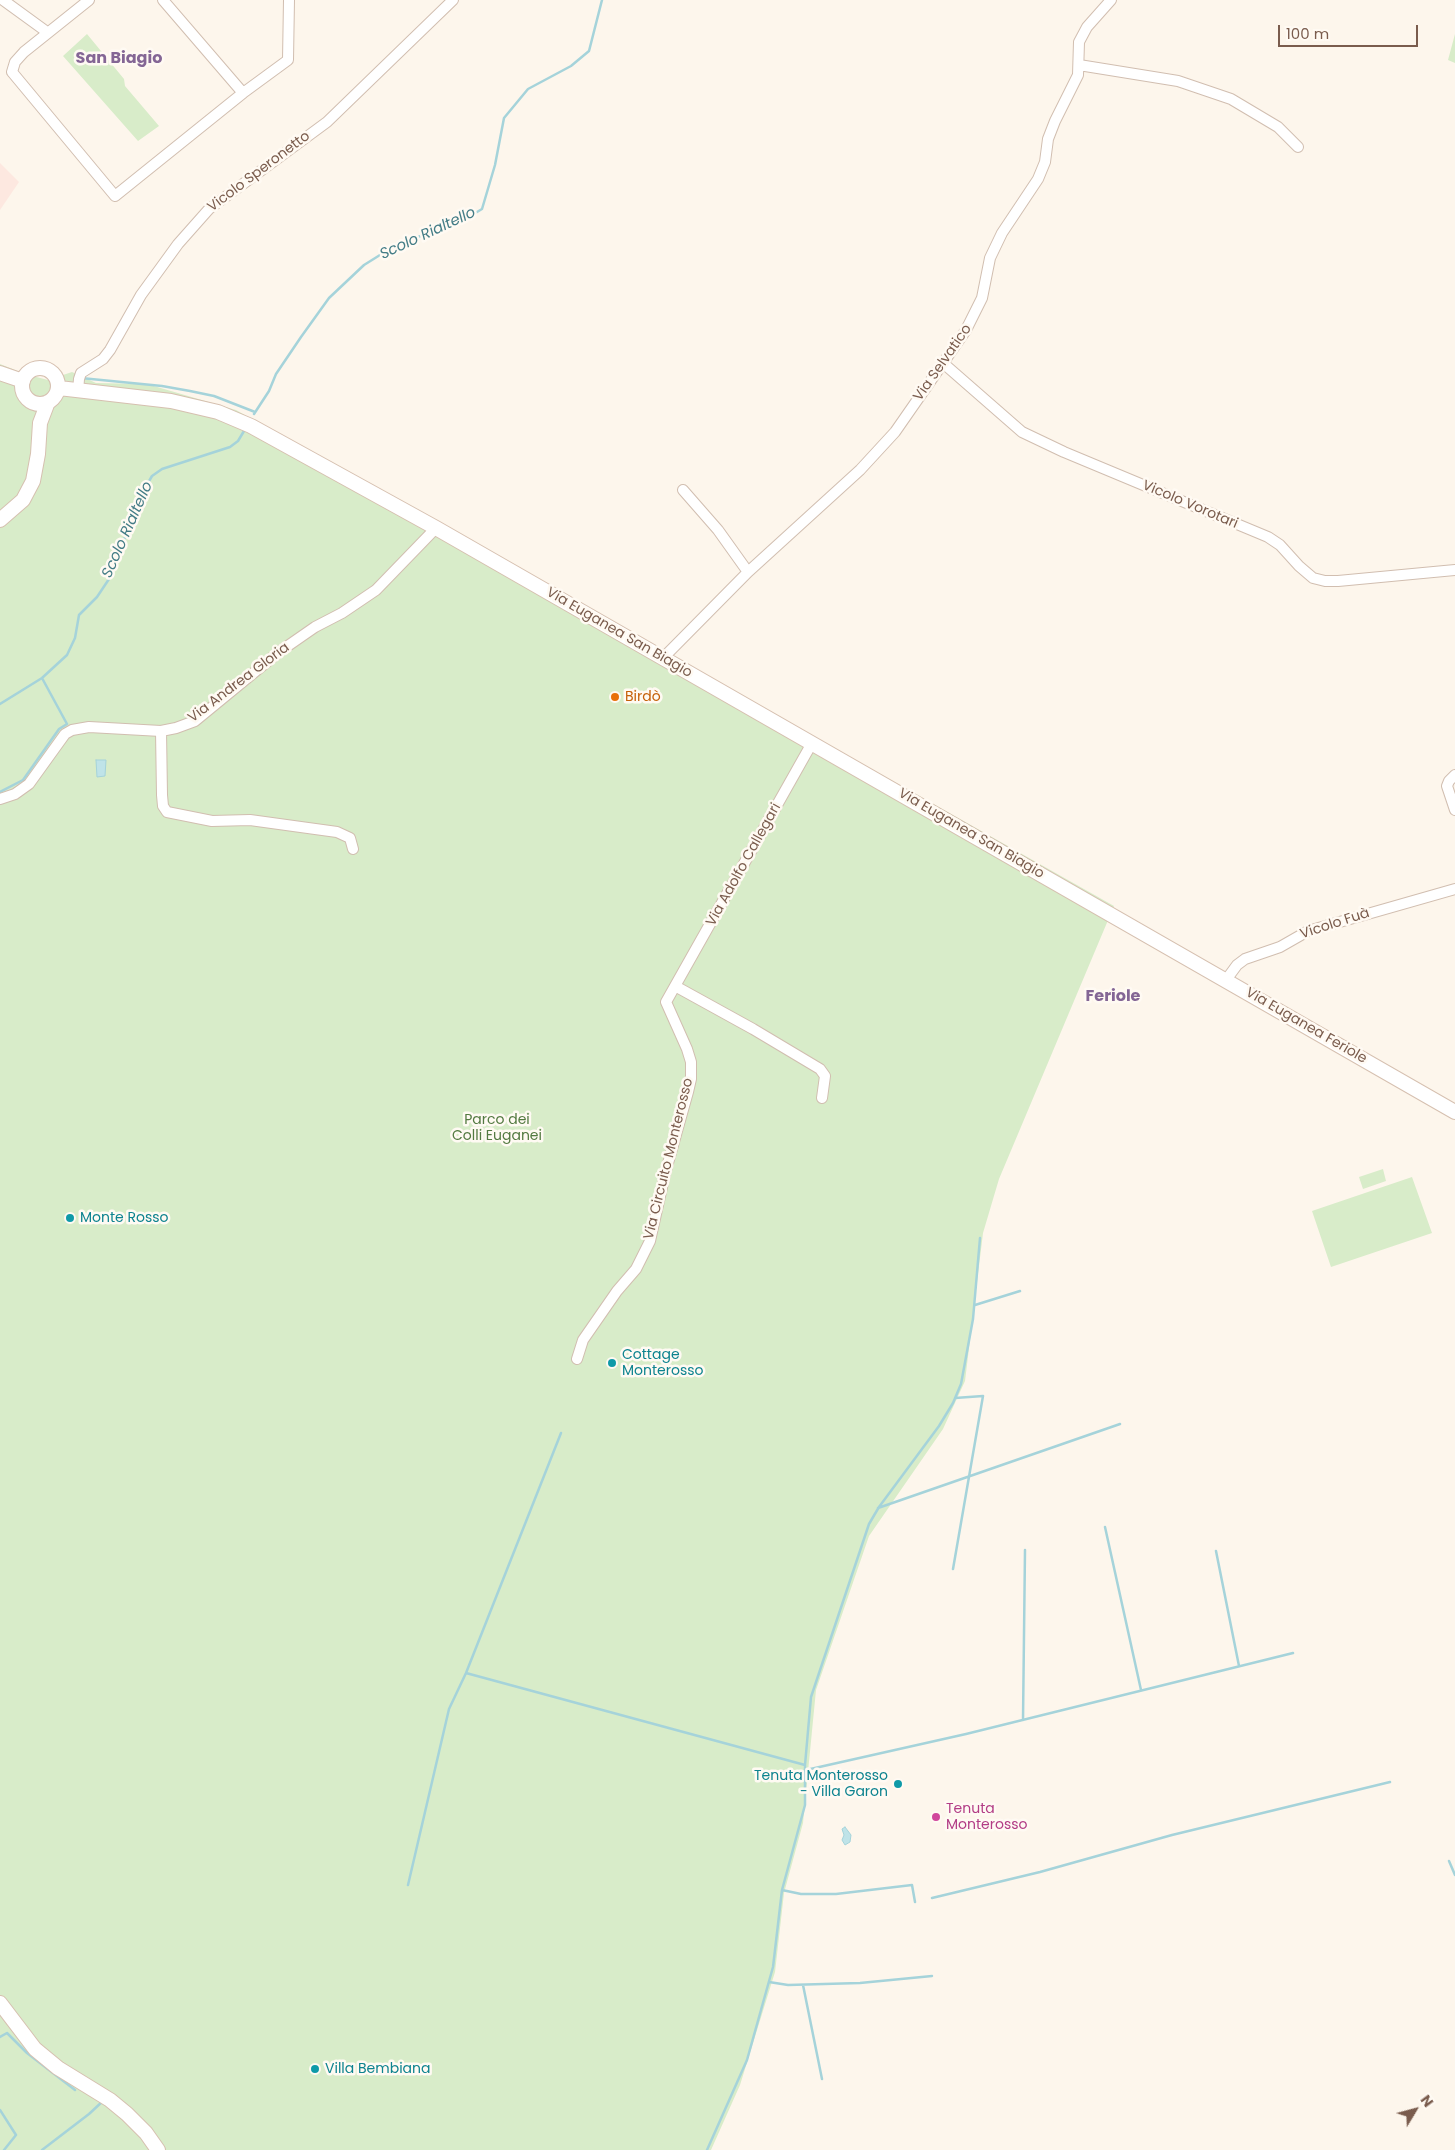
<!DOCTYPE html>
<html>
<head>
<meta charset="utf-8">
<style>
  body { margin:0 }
  #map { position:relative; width:1455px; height:2150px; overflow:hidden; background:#fdf6ec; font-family:Poppins,sans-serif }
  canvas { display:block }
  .north { position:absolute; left:1390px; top:2085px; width:50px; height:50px; -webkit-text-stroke:4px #fffaf3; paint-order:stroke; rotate:53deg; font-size:14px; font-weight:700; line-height:20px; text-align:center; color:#7a5c4d }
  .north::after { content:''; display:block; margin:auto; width:18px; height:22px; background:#7a5c4d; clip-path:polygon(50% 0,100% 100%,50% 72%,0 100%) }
  .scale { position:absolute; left:1278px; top:25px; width:140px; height:22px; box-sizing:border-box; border:2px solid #7a5c4d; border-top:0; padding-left:6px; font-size:15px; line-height:18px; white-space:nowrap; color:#7a5c4d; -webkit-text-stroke:4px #fffaf3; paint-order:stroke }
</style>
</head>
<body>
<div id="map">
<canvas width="1455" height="2150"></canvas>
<div class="north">N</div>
<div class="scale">100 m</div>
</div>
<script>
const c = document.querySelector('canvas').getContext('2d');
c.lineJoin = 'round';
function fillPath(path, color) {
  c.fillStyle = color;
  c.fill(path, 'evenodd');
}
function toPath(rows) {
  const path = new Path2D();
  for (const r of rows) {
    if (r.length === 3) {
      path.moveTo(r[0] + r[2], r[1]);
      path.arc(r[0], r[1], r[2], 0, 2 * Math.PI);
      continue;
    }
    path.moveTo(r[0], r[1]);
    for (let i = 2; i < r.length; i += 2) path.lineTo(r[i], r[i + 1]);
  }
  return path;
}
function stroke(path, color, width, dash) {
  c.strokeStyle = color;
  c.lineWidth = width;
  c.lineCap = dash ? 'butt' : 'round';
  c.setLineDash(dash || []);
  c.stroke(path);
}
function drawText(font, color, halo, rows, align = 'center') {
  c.font = font + ' Poppins,sans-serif';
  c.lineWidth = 5;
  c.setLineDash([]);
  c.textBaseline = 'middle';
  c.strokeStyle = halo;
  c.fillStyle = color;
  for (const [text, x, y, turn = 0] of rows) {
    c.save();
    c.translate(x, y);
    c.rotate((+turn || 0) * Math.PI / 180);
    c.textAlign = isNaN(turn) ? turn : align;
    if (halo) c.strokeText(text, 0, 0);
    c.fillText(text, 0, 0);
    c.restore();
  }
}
fillPath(toPath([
  [0,163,19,182,0,210]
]), '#fde8e0');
fillPath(toPath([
  [87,34,124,79,125,86,159,126,138,141,63,56],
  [1455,34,1455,63,1448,60],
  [0,364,25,374,48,380,72,372,96,383,147,384,236,410,1114,906,999,1179,983,1233,965,1381,943,1429,869,1536,816,1690,803,1823,784,1893,775,1972,740,2085,711,2150,0,2150],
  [1383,1169,1386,1181,1363,1189,1359,1177],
  [1412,1177,1432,1233,1331,1267,1312,1211]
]), '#d8ecc9');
const water = toPath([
  [96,760,106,760,105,776,97,777,96,760],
  [845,1827,851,1835,850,1842,845,1845,842,1840,844,1835,842,1829,845,1827]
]);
fillPath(water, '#bfe3e8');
stroke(water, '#a5d3da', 1);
stroke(toPath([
  [81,378,162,386,190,391,214,396,255,412],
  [254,414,269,391,276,374,301,337,329,298,364,265,396,245,462,221,482,209,495,165,504,118,528,89,571,66,589,51,602,0],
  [0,704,42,678,67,655,75,638,79,615,97,597,111,576,123,541,134,522,145,488,152,476,162,469,230,447,238,441,244,431],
  [0,792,23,780,59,729,67,724,42,678],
  [975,1305,1020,1291],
  [878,1508,1120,1424],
  [1105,1527,1141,1690],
  [1216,1551,1239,1666],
  [953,1569,983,1396,955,1398],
  [466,1673,805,1765],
  [1023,1720,1025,1550],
  [806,1770,966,1734,1293,1653],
  [1449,1861,1455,1875],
  [408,1885,449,1709,466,1673,561,1433],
  [782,1890,801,1894,836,1894,912,1885,915,1902],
  [932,1898,1040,1872,1172,1835,1390,1782],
  [769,1982,788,1985,860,1983,932,1976],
  [803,1985,822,2079],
  [0,2037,7,2033,27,2053,75,2090],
  [0,2110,16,2135,4,2150],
  [42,2150,89,2114,103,2101],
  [707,2150,747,2060,773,1967,782,1890,805,1805,805,1765,811,1697,869,1524,879,1507,939,1426,953,1403,961,1384,973,1319,980,1238]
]), '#a5d3da', 2.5);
const minor = toPath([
  [3,0,47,32],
  [89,0,24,52,15,62,12,72,115,196,243,93,163,0],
  [1079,65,1178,81,1231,99,1278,127,1298,147],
  [243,93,288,60,289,0],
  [943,363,1022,432,1064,452,1268,537,1280,545,1299,566,1313,578,1325,581,1338,581,1455,570],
  [78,391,79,379,81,373,103,359,110,350,141,295,178,244,209,209,327,122,453,0],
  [683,490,718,530,748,572],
  [663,658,748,572,860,470,895,432,966,330,982,298,990,258,1002,233,1038,179,1045,162,1048,139,1055,121,1078,75,1079,42,1087,27,1111,0],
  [161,731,162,795,163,806,167,812,212,821,250,820,337,832,350,838,353,849],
  [1455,775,1449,781,1447,786,1455,810],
  [0,799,15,794,29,784,65,734,72,730,89,727,161,731,176,728,195,721,279,652,315,627,342,613,376,590,436,528],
  [1226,980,1237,965,1245,959,1280,947,1308,931,1455,889],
  [675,986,753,1029,820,1069,825,1076,822,1098],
  [577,1359,583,1340,617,1291,636,1269,650,1241,665,1174,688,1092,691,1079,691,1062,687,1049,666,1002,812,743]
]);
const secondary = toPath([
  [40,386,18],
  [0,373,23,381],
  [59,388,171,401,218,412,251,426,436,528,1455,1112],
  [0,520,23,500,33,481,38,454,40,423,48,402],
  [0,2003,35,2049,58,2068,110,2100,127,2114,146,2133,158,2150]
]);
stroke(minor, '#d1beb0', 12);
stroke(secondary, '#d6c0b0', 16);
stroke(minor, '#fff', 10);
stroke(secondary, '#fff', 14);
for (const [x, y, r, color] of [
  [615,697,5,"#e8710a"],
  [70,1218,5,"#0f9aa8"],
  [612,1363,5,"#0f9aa8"],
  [898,1784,5,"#0f9aa8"],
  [936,1817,5,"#d1479c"],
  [315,2069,5,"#0f9aa8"]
]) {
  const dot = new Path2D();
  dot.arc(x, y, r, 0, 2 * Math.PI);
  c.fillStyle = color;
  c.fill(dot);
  stroke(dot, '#fffaf3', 2);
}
drawText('14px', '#7a5c4d', '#fffaf3', [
  ["Vicolo Speronetto",259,172,-37],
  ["Via Selvatico",943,363,-55],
  ["Vicolo Vorotari",1190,505,23],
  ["Via Euganea San Biagio",619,633,30],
  ["Via Andrea Gloria",239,683,-37],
  ["Via Euganea San Biagio",971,834,30],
  ["Via Adolfo Callegari",744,865,-61],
  ["Vicolo Fuà",1335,924,-18],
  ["Via Euganea Feriole",1306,1026,30],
  ["Via Circuito Monterosso",669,1159,-76]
]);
drawText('14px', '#c56008', '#fffaf3', [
  ["Birdò",625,697]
], 'left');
drawText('14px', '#537a41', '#fffaf3', [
  ["Parco dei",497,1120],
  ["Colli Euganei",497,1136]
]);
drawText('14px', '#0d838f', '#fffaf3', [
  ["Monte Rosso",80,1218],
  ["Cottage",622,1355],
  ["Monterosso",622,1371],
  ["Tenuta Monterosso",888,1776,"right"],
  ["- Villa Garon",888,1792,"right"],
  ["Villa Bembiana",325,2069]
], 'left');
drawText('14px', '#b23c85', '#fffaf3', [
  ["Tenuta",946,1809],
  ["Monterosso",946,1825]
], 'left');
drawText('italic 15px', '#437c86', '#fffaf3', [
  ["Scolo Rialtello",428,234,-25],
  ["Scolo Rialtello",128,530,-66]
]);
drawText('bold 16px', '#846695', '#fffaf3', [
  ["San Biagio",119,59],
  ["Feriole",1113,997]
]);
</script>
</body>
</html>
